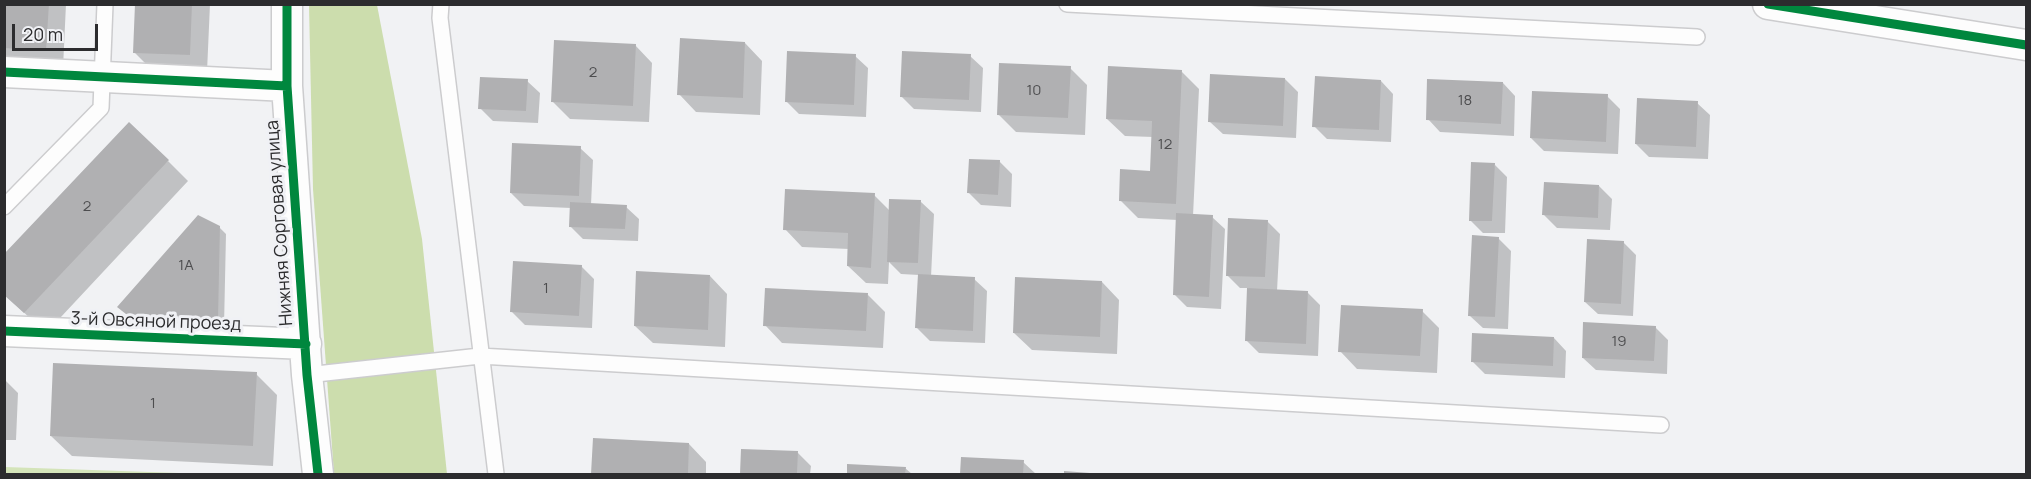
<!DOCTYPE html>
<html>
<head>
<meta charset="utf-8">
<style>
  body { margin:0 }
  #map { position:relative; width:2031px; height:479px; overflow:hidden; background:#f1f2f4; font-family:Manrope,sans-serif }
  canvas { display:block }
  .frame { position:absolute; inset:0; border:6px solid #2c2c2e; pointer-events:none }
  .scale { position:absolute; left:12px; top:24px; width:86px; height:27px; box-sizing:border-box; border:3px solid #2c2c2e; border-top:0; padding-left:8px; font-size:18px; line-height:21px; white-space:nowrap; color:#2c2c2e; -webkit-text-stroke:4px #f0f1f5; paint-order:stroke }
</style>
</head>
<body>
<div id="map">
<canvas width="2031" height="479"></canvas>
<div class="frame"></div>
<div class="scale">20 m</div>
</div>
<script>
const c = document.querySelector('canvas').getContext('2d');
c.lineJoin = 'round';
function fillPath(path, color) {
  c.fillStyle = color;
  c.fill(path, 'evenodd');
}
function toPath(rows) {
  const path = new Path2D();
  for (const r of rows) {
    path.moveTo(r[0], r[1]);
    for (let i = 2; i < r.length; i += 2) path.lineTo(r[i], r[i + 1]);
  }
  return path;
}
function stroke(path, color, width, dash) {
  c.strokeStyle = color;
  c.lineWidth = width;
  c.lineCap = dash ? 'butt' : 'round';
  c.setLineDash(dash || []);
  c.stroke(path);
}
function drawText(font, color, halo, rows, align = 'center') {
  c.font = font + ' Manrope,sans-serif';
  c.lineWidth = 6;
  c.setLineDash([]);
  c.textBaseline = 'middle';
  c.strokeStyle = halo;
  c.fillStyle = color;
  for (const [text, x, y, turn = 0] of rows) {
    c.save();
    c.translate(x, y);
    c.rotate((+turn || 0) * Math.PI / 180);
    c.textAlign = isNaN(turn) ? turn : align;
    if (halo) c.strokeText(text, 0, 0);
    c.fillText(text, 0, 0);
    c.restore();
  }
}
fillPath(toPath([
  [5,467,208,474,5,474]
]), '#d4e4b9');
fillPath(toPath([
  [309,5,377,5,422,239,447,474,334,474,313,189]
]), '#ccddad');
fillPath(toPath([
  [4,4,66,4,63,68,4,63],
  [137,4,210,4,207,72,152,70,135,53],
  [745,43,762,61,760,115,696,112,679,94],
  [635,45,652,63,649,122,570,119,552,101],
  [855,56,868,68,866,117,799,114,786,101],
  [970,56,983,68,981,112,914,109,901,96],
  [1070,68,1087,85,1085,135,1016,132,998,114],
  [1182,72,1199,89,1193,216,1212,217,1225,229,1221,309,1187,307,1174,294,1178,220,1138,218,1120,200,1151,172,1153,137,1125,136,1107,119],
  [1285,79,1298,92,1296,138,1223,134,1210,122],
  [527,81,540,93,538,123,493,121,480,108],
  [1381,81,1393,94,1391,142,1327,139,1314,126],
  [1503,83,1515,96,1514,136,1440,132,1428,119],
  [1607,96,1620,109,1618,154,1544,151,1531,138],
  [1697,103,1710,115,1708,159,1649,157,1636,144],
  [580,148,593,160,591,205,626,207,639,219,638,241,583,239,570,226,571,208,524,206,511,193],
  [168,161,188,181,46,333,4,294],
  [999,161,1012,174,1011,207,981,205,968,192],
  [1495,165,1507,177,1505,233,1483,233,1470,220],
  [1599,186,1612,199,1610,230,1557,228,1544,215],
  [874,195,890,211,921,202,934,214,931,277,974,279,987,291,985,343,930,341,917,328,919,275,901,274,889,262,888,284,866,283,848,266,849,249,802,247,785,229],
  [1267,221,1280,234,1277,291,1308,293,1320,305,1318,356,1259,353,1246,340,1249,288,1240,288,1227,275],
  [219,227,226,234,224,327,139,324,126,313],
  [1498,238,1511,251,1508,329,1483,328,1470,316],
  [1623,242,1636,255,1633,316,1598,314,1585,302],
  [581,266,594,279,592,328,525,325,512,312],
  [710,276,727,294,725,347,653,343,635,326],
  [1102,282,1119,300,1117,354,1032,350,1014,333],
  [868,295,885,312,883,348,782,343,765,325],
  [1422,311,1439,328,1437,373,1357,369,1340,351],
  [1655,327,1668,340,1667,374,1596,370,1583,358],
  [1554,338,1566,351,1565,378,1485,374,1472,361],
  [256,374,277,395,273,466,72,456,51,436],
  [4,379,18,393,16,440,4,440],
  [594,440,689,444,706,462,706,474,593,474],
  [742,450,798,453,811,466,810,474,741,474],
  [962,459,1023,462,1036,474,962,474],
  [849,465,905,468,912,474,848,474]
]), '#0003');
fillPath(toPath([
  [4,4,49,4,46,51,4,48],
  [135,4,192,4,190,55,133,53],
  [680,38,745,42,743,98,677,95],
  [554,40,636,44,633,106,551,102],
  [787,51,856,54,854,105,785,102],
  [902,51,971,54,969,100,900,97],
  [999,63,1071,66,1068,118,997,115],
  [1108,66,1182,70,1176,204,1119,201,1120,169,1150,171,1152,121,1106,119],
  [1210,74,1285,78,1283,126,1208,122],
  [1315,76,1381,80,1379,130,1312,127],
  [480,77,528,79,526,111,478,109],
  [1427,79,1503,82,1501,124,1426,120],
  [1532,91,1608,94,1606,142,1530,138],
  [1637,98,1698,101,1696,147,1635,144],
  [129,122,169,160,24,313,4,295,4,254],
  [512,143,581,146,579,196,510,193],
  [969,159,1000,160,998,195,967,193],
  [1471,162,1495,163,1492,221,1469,221],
  [1544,182,1599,185,1598,218,1542,215],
  [785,189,875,193,871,268,847,266,848,233,783,230],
  [889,199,921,200,918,263,887,262],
  [570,202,627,205,625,229,569,227],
  [1176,213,1213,215,1209,297,1173,295],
  [198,215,220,226,218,322,131,318,117,307],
  [1228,218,1268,220,1265,277,1226,276],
  [1472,235,1499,237,1495,317,1468,316],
  [1587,239,1624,241,1621,304,1584,302],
  [513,261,582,265,579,316,510,312],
  [636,271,710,275,708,330,634,326],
  [918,274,975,277,973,331,915,328],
  [1015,277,1102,281,1100,337,1013,333],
  [765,288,868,293,866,331,763,326],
  [1247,288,1308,291,1306,344,1245,341],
  [1341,305,1423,309,1420,356,1338,352],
  [1583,322,1656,326,1654,361,1582,358],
  [1472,333,1554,337,1553,366,1471,362],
  [53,363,257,372,253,446,50,436],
  [593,438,689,443,688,474,591,474],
  [741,449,798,451,797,474,740,474],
  [961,457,1024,460,1023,474,960,474],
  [847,464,906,467,905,474,847,474],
  [1064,471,1090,473,1090,474,1064,474]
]), '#b0b0b2');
const lane = toPath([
  [441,4,440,18,496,474],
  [1067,4,1697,37],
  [4,207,101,108,105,4],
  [307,375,480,356,1661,425]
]);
const street = toPath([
  [287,4,287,86,307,375,318,474],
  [1768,4,2026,45],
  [4,72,287,86],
  [4,331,306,344]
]);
stroke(lane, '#ccccce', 18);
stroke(street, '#ccccce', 33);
stroke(lane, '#fdfdfd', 15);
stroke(street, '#fdfdfd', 30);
stroke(toPath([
  [287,4,287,86,307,375,318,474],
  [1768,4,2026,45],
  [4,72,287,86],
  [4,331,306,344]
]), '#00873e', 9);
drawText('15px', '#4d4d4f', null, [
  ["2",593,73],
  ["10",1034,91],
  ["18",1465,101],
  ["12",1165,145],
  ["2",87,207],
  ["1А",186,266],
  ["1",546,289],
  ["19",1619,342],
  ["1",153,404]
]);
drawText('18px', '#2c2c2e', '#f0f1f5', [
  ["Нижняя Сорговая улица",280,223,-94],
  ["3-й Овсяной проезд",156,322,2]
]);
</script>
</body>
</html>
